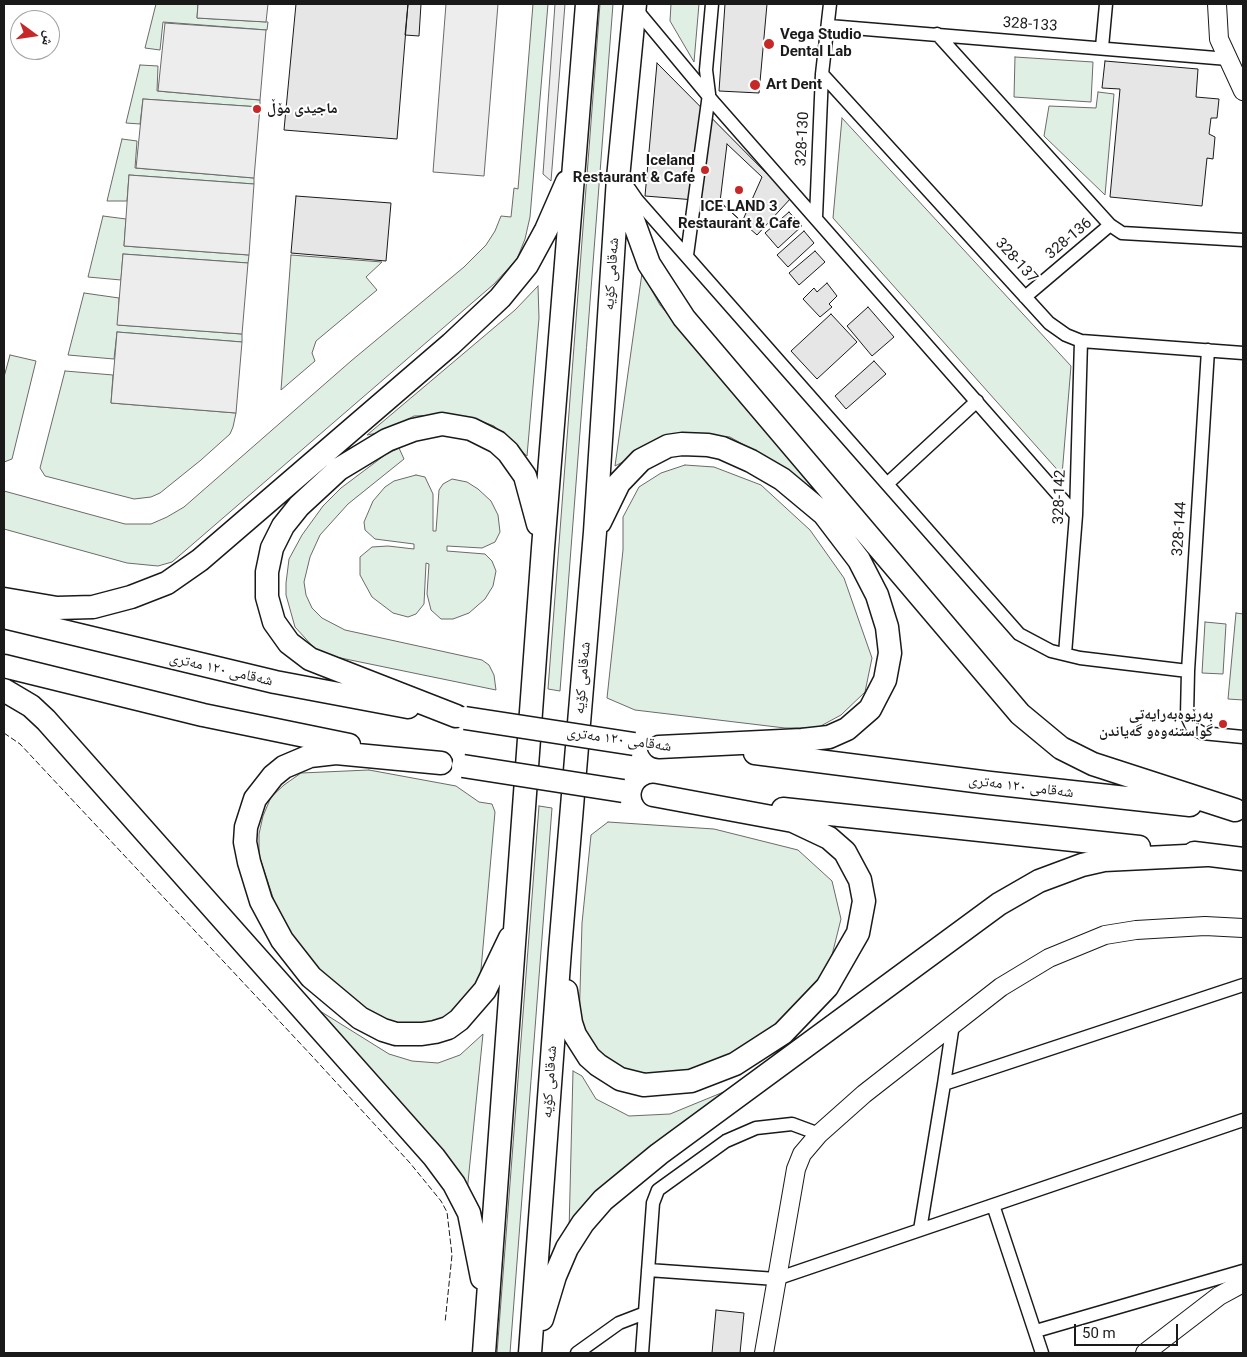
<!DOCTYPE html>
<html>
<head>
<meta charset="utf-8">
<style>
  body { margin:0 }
  #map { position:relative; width:1247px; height:1357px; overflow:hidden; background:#fff; font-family:Roboto,"Noto Naskh Arabic",sans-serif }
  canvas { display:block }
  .frame { position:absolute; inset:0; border:5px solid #1a1a1a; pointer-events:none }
  .north { position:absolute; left:10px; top:10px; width:50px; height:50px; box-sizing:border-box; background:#fff; border:1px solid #a3a3a3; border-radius:50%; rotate:104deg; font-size:14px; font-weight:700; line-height:20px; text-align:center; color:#1a1a1a }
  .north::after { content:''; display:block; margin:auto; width:18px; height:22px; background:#c62828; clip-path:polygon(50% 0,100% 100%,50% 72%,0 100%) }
  .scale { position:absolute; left:1074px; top:1324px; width:104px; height:22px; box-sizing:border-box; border:2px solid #1a1a1a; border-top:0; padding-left:6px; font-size:15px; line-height:18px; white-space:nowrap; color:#1a1a1a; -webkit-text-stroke:4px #fff; paint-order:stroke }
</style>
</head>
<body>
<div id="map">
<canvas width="1247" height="1357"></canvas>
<div class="frame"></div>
<div class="north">ش</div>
<div class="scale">50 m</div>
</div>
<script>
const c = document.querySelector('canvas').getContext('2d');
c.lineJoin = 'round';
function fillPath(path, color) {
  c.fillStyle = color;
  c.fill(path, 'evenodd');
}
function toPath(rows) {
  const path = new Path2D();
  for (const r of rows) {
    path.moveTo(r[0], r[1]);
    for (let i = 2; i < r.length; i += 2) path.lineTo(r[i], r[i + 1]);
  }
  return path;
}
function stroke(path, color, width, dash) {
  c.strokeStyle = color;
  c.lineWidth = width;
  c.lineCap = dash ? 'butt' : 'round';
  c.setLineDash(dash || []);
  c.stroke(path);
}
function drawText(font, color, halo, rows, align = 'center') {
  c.font = font + ' Roboto,"Noto Naskh Arabic",sans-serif';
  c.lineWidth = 4;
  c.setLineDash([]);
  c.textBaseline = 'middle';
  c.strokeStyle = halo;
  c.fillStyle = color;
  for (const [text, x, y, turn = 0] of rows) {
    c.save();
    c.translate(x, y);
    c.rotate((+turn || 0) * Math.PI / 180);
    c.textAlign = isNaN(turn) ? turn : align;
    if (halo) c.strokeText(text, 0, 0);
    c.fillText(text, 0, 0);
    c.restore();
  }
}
const green = toPath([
  [156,4,198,4,197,18,268,22,267,30,163,22,160,50,145,48,156,4],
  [533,4,548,4,530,217,525,239,517,259,494,284,172,562,158,566,127,563,4,529,4,491,125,524,151,524,167,517,184,507,351,361,464,267,486,245,495,231,501,216,511,217,514,188,518,189,533,4],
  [600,4,613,4,560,691,548,689,600,4],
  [671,4,699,4,694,62,670,21,671,4],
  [1015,57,1093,62,1091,102,1014,97,1015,57],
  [140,65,158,66,157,91,260,100,260,107,143,99,140,124,126,123,140,65],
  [1098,92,1114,94,1105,195,1044,136,1049,106,1096,108,1098,92],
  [842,118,1071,366,1062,475,833,218,842,118],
  [122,139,137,141,135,168,254,178,254,184,129,175,127,201,107,201,122,139],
  [103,216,126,219,124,246,249,255,248,263,123,254,121,280,88,277,103,216],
  [291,255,382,262,366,277,377,290,316,341,312,353,315,361,281,390,291,255],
  [642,273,660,305,707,361,839,511,751,449,730,437,703,435,643,452,615,466,642,273],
  [538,286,539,318,527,456,494,426,473,418,442,415,414,416,383,432,367,435,515,310,538,286],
  [84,293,119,298,118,325,242,334,242,342,117,332,114,359,68,355,84,293],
  [10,355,36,361,12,459,4,462,4,377,10,355],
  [65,371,113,375,111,403,236,413,233,427,230,434,201,460,160,493,151,497,134,499,45,476,40,468,65,371],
  [399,448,404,459,348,504,320,535,310,557,304,582,306,595,312,608,322,618,345,630,482,660,489,665,494,675,496,690,331,656,316,650,295,627,286,595,286,583,289,559,302,535,323,506,341,488,385,455,399,448],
  [685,465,714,467,761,485,810,530,844,578,872,658,865,692,841,715,817,728,785,728,635,710,607,698,623,550,623,517,639,487,661,473,685,465],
  [416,475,425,477,433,494,433,531,436,531,439,490,443,484,452,479,467,482,478,489,491,501,498,515,500,532,495,542,482,548,447,546,447,551,485,554,492,561,496,571,493,586,485,599,469,613,453,619,441,619,431,610,427,594,429,564,426,563,424,604,416,614,408,617,393,613,372,597,360,575,360,557,372,547,388,546,414,549,414,544,375,539,365,530,364,522,373,501,385,487,394,481,416,475],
  [1236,613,1243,614,1243,700,1228,699,1236,613],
  [1205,622,1226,624,1223,674,1202,673,1205,622],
  [369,770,456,786,479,802,492,804,495,812,480,981,462,1009,434,1021,405,1025,375,1015,353,1001,325,977,281,922,259,855,259,834,263,816,271,797,284,785,301,773,369,770],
  [539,806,552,808,510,1353,497,1353,539,806],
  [608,822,714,829,798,850,832,881,841,919,831,959,816,991,751,1050,670,1083,637,1077,605,1061,579,1025,582,923,591,835,608,822],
  [320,1011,389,1054,412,1061,438,1063,460,1055,483,1034,467,1192,427,1133,320,1011],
  [573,1071,582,1076,596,1099,629,1116,670,1114,743,1084,569,1232,573,1071]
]);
fillPath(green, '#e0efe3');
stroke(green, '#6a6a6a', 1);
const parking = toPath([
  [198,4,268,4,266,22,197,18,198,4],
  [446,4,498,4,484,176,433,172,446,4],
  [555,4,565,4,551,181,543,174,555,4],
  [165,23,266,30,260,100,158,91,165,23],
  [143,99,260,107,254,178,136,168,143,99],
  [129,175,254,184,249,255,124,246,129,175],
  [123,254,248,263,242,334,117,325,123,254],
  [117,332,242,342,236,413,111,403,117,332]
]);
fillPath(parking, '#ededed');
stroke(parking, '#6a6a6a', 1);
const building = toPath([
  [296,4,408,4,397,139,284,130,296,4],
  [408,4,421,4,419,36,405,35,408,4],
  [725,4,767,4,759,93,719,91,725,4],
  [1105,61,1198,69,1196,97,1219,99,1217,118,1211,118,1209,134,1215,137,1213,159,1207,158,1202,206,1110,197,1120,89,1102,88,1105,61],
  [657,63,791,198,757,235,720,202,645,196,657,63],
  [727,144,762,177,742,222,720,202,727,144],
  [296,196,391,203,386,261,291,253,296,196],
  [789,212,802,226,778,248,765,233,789,212],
  [804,231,814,243,788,267,777,255,804,231],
  [815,251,825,262,799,285,789,273,815,251],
  [827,283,837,296,829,304,832,307,820,317,803,299,814,288,817,292,827,283],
  [868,307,894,337,872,356,847,326,868,307],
  [831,314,857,342,817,379,791,351,831,314],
  [874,361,886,374,846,409,835,396,874,361],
  [716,1310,744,1313,740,1353,712,1353,716,1310]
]);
fillPath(building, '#e6e6e6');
stroke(building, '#1a1a1a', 1);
const street = toPath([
  [635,8,715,104,1076,515],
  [829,26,1228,59],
  [937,34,1110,225,1122,233,1243,240],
  [1102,47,1106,4],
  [822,74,1049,323,1066,335,1081,341,1243,353],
  [628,187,637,200,1019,634,1051,651,1080,658,1188,671],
  [816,217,822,74,830,4],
  [687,255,709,94,706,70,712,4],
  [1025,297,1110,225],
  [1208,350,1188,671,1187,716,1192,727,1202,733,1243,737],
  [887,484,977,401],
  [1065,654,1076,515,1081,341],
  [953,1024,944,1084,1243,985],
  [993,1205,1042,1353],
  [920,1230,944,1084],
  [648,1270,776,1279,1243,1120],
  [1036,1331,1243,1271],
  [577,1353,619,1323,645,1313],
  [642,1353,653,1203,658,1190,726,1141,756,1128,792,1124,819,1134]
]);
const secondary = toPath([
  [1217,4,1219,39,1243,91],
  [764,1353,796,1169,802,1154,819,1134,864,1094,1001,987,1049,958,1105,935,1136,930,1205,926,1243,928],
  [1145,1353,1219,1296,1243,1283]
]);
const highway = toPath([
  [621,187,649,264,684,318,1020,714,1061,748,1093,764,1235,810],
  [600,522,619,483,641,460,668,446,682,444,708,445,722,448,751,461,782,479,824,514,859,560,877,595,887,627,890,653,885,680,870,709,847,729,829,737,802,740,659,747],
  [4,599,57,608,93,607,131,597,167,583,200,560,451,344,500,298,527,265,546,230,567,182],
  [4,617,275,682,408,707],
  [4,666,203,715,349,745],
  [4,690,31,706,46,720,434,1157,454,1184,469,1213,482,1278],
  [456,716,310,659,289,643,274,622,267,597,267,572,272,548,283,526,299,506,339,469,387,440,413,430,442,424,471,429,497,442,508,452,525,476,538,524],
  [755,753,990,783,1190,805],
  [441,763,336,753,310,756,284,767,273,776,255,799,246,827,245,842,249,862,261,901,282,940,311,977,360,1018,383,1030,396,1034,422,1034,435,1032,448,1028,459,1020,485,990,510,938],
  [783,809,1139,847],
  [1194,853,1243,859],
  [566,991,571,1023,575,1035,589,1057,598,1065,620,1079,644,1085,691,1081,735,1064,783,1033,827,987,858,933,864,901,860,880,845,852,829,838,793,821,653,795],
  [542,1319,555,1276,567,1248,583,1223,603,1200,659,1154,999,904,1039,881,1082,865,1104,860,1207,855],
  [484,1353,543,548,587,4],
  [530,1353,560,950,595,532,618,178,635,4]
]);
stroke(street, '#1a1a1a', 15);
stroke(secondary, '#1a1a1a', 20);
stroke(highway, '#1a1a1a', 25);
stroke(street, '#fff', 12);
stroke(secondary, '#fff', 18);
stroke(highway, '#fff', 22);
const highwayBridge = toPath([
  [465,718,634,744],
  [463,766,623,791]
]);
stroke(highwayBridge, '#1a1a1a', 25, []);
stroke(highwayBridge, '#fff', 22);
stroke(toPath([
  [4,733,20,744,312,1056,410,1163,441,1201,447,1212,452,1255,445,1323]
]), '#1a1a1a', 1, [6, 2.5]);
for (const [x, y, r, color] of [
  [769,44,6,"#c62828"],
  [755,85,6,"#c62828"],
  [257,109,5,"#c62828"],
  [705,170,5,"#c62828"],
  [739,190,5,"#c62828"],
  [1223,724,5,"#c62828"]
]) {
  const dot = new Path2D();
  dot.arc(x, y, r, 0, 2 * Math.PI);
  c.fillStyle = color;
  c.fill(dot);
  stroke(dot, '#fff', 2);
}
drawText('15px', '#1a1a1a', '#fff', [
  ["328-133",1030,25,4],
  ["328-130",803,139,-87],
  ["328-136",1069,239,-40],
  ["328-137",1016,261,48],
  ["شەقامی کۆیە",612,274,-86],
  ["328-142",1060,497,-88],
  ["328-144",1180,529,-86],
  ["شەقامی ١٢٠ مەتری",221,670,13],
  ["شەقامی کۆیە",583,678,-85],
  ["شەقامی ١٢٠ مەتری",619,740,8],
  ["شەقامی ١٢٠ مەتری",1021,787,7],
  ["شەقامی کۆیە",550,1082,-86]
]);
drawText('bold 15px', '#1a1a1a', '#fff', [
  ["Vega Studio",780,35],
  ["Dental Lab",780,52],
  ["Art Dent",766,85],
  ["ماجیدی مۆڵ",267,109],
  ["Iceland",695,161,"right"],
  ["Restaurant & Cafe",695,178,"right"],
  ["ICE LAND 3",739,207,"center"],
  ["Restaurant & Cafe",739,224,"center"],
  ["بەڕێوەبەرایەتی",1213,715,"right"],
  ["گواستنەوەو گەیاندن",1213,732,"right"]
], 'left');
</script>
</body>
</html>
